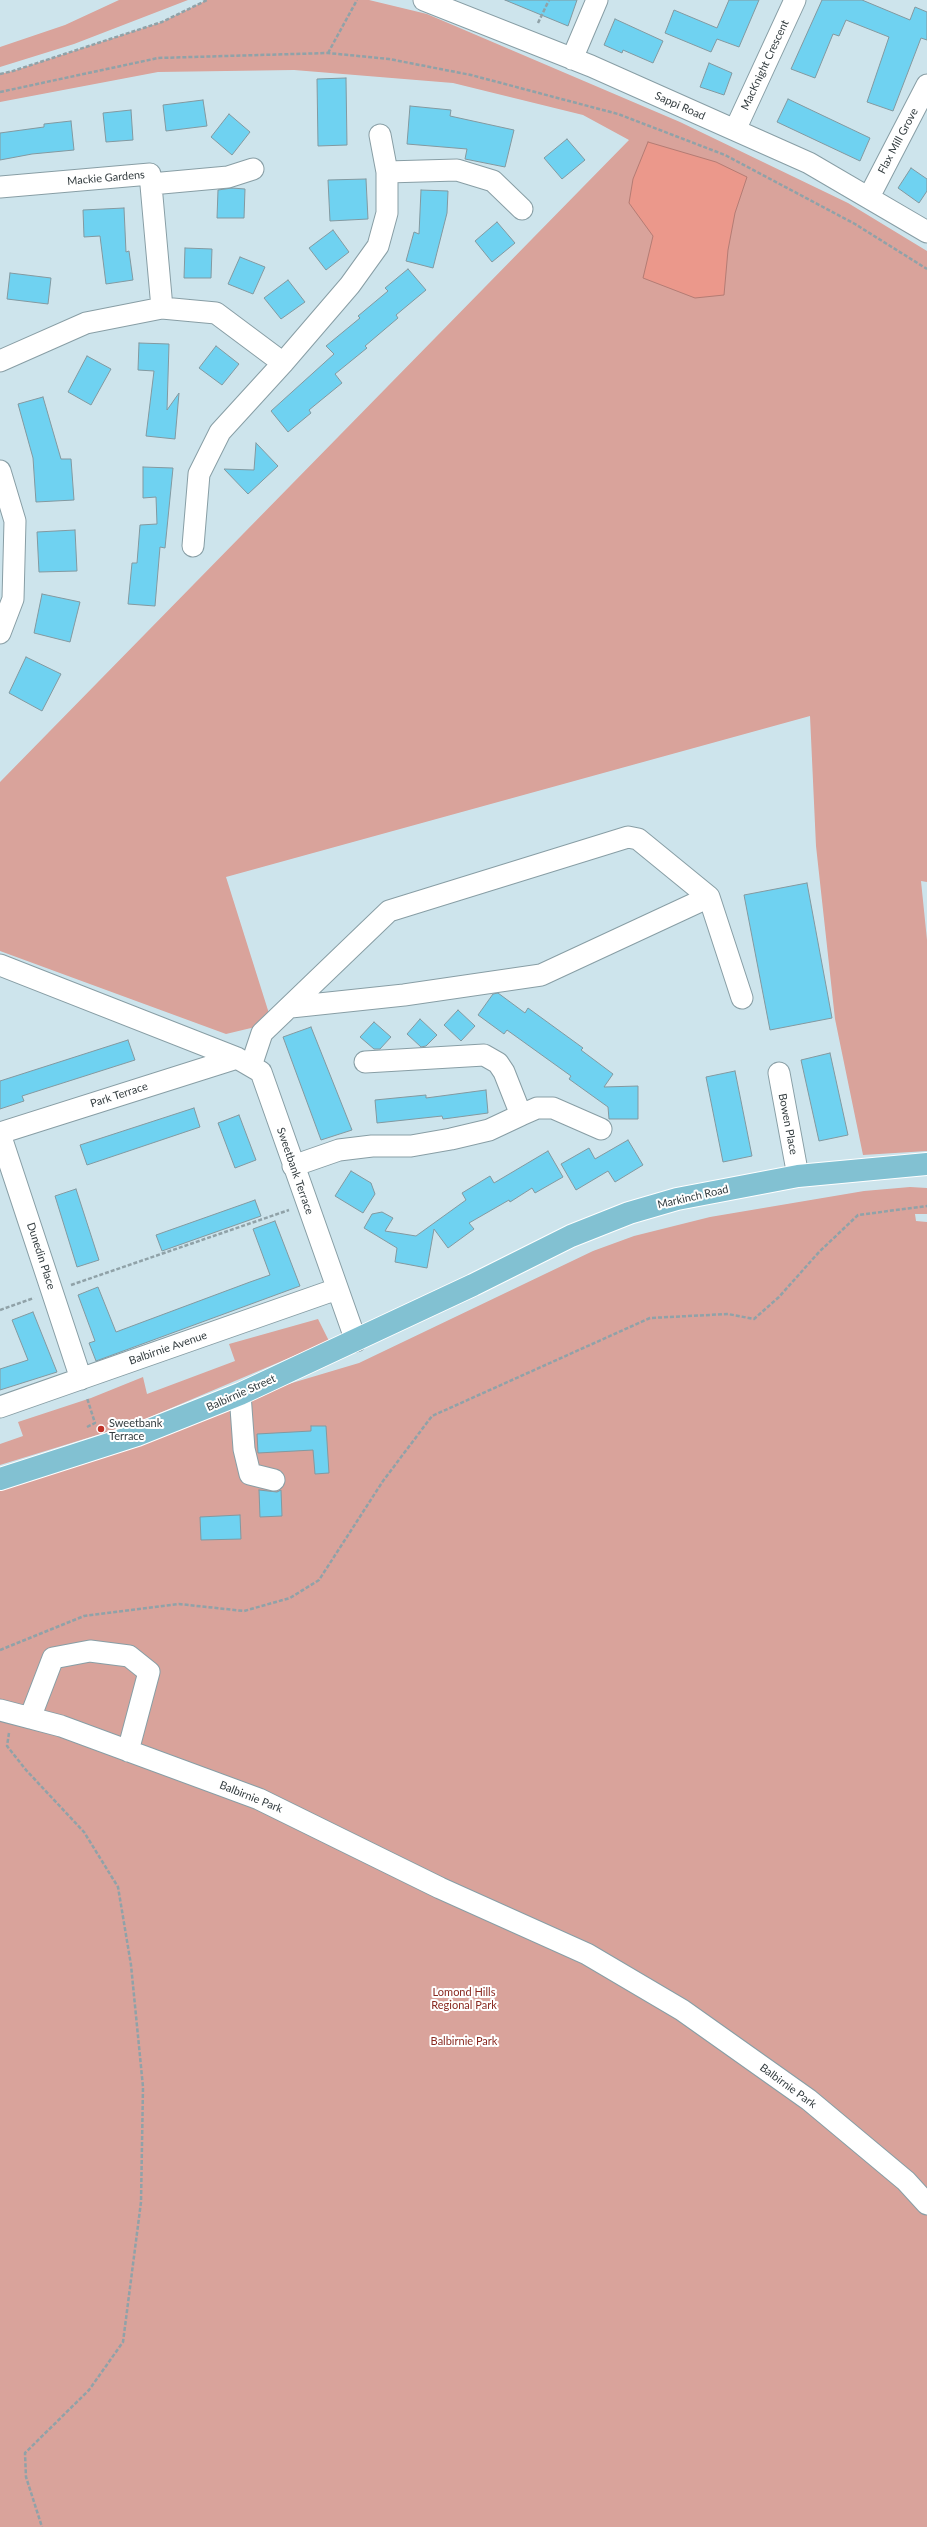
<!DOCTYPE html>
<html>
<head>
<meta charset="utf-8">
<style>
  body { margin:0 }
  canvas { display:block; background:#cde4ec }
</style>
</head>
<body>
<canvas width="927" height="2527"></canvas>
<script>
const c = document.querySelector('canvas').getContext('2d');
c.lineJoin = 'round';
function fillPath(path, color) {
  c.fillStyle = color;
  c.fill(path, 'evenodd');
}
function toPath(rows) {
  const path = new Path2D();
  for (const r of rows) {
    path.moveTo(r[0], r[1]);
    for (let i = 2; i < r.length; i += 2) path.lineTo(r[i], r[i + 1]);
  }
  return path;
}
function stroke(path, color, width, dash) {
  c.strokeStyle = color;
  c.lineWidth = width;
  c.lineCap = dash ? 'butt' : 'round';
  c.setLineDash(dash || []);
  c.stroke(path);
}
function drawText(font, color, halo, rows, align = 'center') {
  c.font = font + ' Lato,sans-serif';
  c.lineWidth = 4;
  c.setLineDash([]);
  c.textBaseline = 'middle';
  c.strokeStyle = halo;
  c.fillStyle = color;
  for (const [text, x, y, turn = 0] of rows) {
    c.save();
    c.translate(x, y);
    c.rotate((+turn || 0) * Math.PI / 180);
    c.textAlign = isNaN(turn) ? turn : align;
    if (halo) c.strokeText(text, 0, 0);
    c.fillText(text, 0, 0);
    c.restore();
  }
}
fillPath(toPath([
  [119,0,188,0,74,44,0,67,0,47,65,25],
  [207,0,369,0,427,14,680,122,848,203,927,251,927,882,921,881,927,940,927,1151,863,1155,835,1019,816,846,810,716,226,877,272,1023,226,1034,0,951,0,782,629,140,583,115,453,83,294,70,158,72,0,102,0,74,13,71,162,22],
  [910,1187,927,1188,927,1214,915,1214,916,1221,927,1222,927,2527,0,2527,0,1470,359,1363,593,1251,634,1236,710,1217,864,1191],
  [318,1319,329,1341,136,1423,0,1465,0,1444,23,1436,18,1422,91,1398,143,1377,147,1394,235,1361,229,1344]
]), '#d9a39b');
const water = toPath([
  [648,142,716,162,747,177,735,213,728,250,724,295,695,298,643,278,653,236,629,203,633,179,648,142]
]);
fillPath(water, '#eb988b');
stroke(water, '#b47c74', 1);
const building = toPath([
  [505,0,577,0,568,26,505,0],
  [729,0,759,0,739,47,717,39,711,52,665,33,674,10,717,28,729,0],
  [822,0,862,0,910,20,915,7,927,12,927,40,921,38,893,111,867,102,889,37,846,20,839,36,833,34,815,78,791,69,822,0],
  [615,19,663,41,653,63,623,50,622,53,604,45,615,19],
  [709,63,732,73,724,95,700,87,709,63],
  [346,78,347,145,318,146,317,79,346,78],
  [788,99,870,138,860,161,777,122,788,99],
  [203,100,207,126,166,131,163,105,203,100],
  [410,106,451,110,450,116,514,130,505,167,465,159,467,149,407,144,410,106],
  [131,110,133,140,106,142,103,113,131,110],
  [229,114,250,132,232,155,211,137,229,114],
  [71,121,74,150,32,154,0,160,0,133,44,127,44,124,71,121],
  [567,139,585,160,562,179,544,158,567,139],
  [911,168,927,179,927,191,919,203,898,188,911,168],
  [366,179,368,219,330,221,328,180,366,179],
  [232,188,245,189,244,218,217,218,218,190,232,188],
  [421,190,448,191,447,213,433,268,406,261,414,232,419,234,421,190],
  [124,208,126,252,129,251,133,280,106,284,100,236,84,237,83,210,124,208],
  [497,222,515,243,492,262,475,241,497,222],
  [333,230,349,252,326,270,309,248,333,230],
  [185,248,212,249,211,278,184,278,185,248],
  [240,257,265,267,253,294,228,284,240,257],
  [408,269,426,290,396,315,398,318,365,346,367,348,335,374,342,383,309,410,311,413,288,432,271,411,334,354,326,346,360,318,358,316,388,291,385,288,408,269],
  [10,273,51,278,48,304,7,299,10,273],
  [288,280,305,302,281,319,264,298,288,280],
  [139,343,169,344,167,410,179,393,175,439,146,436,154,371,138,370,139,343],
  [216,346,239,364,222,385,199,368,216,346],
  [87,356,111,369,91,405,68,392,87,356],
  [43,397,61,459,71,459,74,500,36,502,33,458,18,404,43,397],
  [256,443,278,466,248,494,224,469,254,470,256,443],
  [143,467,173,468,165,548,160,547,155,606,128,604,132,563,137,563,140,525,157,524,156,497,143,498,143,467],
  [75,530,77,571,39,572,37,532,75,530],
  [42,594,80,602,70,642,34,633,42,594],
  [26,657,61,674,42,711,9,693,26,657],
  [807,883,832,1018,770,1030,744,895,807,883],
  [498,993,525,1013,528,1008,583,1048,581,1050,613,1074,604,1087,638,1086,638,1119,609,1119,608,1107,569,1079,571,1076,507,1030,504,1034,478,1015,493,994,498,993],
  [458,1010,475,1026,461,1041,444,1025,458,1010],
  [420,1019,437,1035,426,1046,421,1047,407,1034,420,1019],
  [374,1022,391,1037,380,1049,374,1049,360,1037,374,1022],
  [311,1027,352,1130,321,1140,283,1037,311,1027],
  [128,1040,135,1060,22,1096,24,1101,0,1109,0,1081,128,1040],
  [830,1053,848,1135,819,1141,801,1060,830,1053],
  [735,1071,752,1156,723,1162,706,1077,735,1071],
  [486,1090,488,1113,451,1118,443,1119,442,1116,377,1123,375,1100,426,1095,426,1098,486,1090],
  [194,1108,200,1127,87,1165,80,1145,194,1108],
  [239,1115,256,1160,235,1168,218,1123,239,1115],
  [628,1140,643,1165,615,1182,608,1171,576,1190,561,1164,589,1148,595,1159,628,1140],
  [548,1151,563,1177,535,1193,532,1188,510,1202,509,1200,469,1223,474,1229,448,1248,434,1229,427,1268,395,1262,397,1248,364,1228,372,1214,382,1212,393,1218,385,1231,416,1236,466,1200,462,1193,490,1176,494,1183,548,1151],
  [351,1171,371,1183,375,1194,363,1213,335,1196,351,1171],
  [76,1189,99,1260,77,1267,55,1196,76,1189],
  [255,1200,261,1216,162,1251,156,1235,255,1200],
  [275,1221,300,1286,96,1361,89,1343,95,1341,78,1295,98,1287,116,1332,250,1282,270,1275,253,1229,275,1221],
  [33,1312,57,1372,0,1390,0,1369,28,1360,12,1320,33,1312],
  [311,1426,326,1426,329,1473,315,1474,313,1450,258,1453,257,1434,311,1431,311,1426],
  [259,1490,277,1492,281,1490,282,1516,260,1517,259,1490],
  [240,1515,241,1539,201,1540,200,1517,240,1515]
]);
fillPath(building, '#6fd2f1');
stroke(building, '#8399a0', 1);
const minor = toPath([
  [424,0,591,66,809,163,927,232],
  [572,59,597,0],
  [735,130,795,0],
  [387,172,457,170,493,181,522,209],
  [151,184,228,177,253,169],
  [0,187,150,174,162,308],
  [869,197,927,85],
  [0,361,86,323,162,308,216,313,283,363,220,432,199,474,193,546],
  [283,363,350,285,378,246,387,213,387,172,380,135],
  [0,471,15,521,13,599,0,633],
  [0,965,237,1058,261,1072,356,1341],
  [291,1007,404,995,541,975,709,897],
  [251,1066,262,1033,389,911,628,837,638,839,709,897,742,998],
  [779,1073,798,1176],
  [521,1115,537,1108,553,1108,601,1129],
  [0,1133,237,1058],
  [0,1134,81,1379],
  [293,1166,339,1150,372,1146,411,1146,451,1139,489,1130,521,1115,504,1072,498,1063,484,1055,365,1062],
  [240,1394,244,1449,250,1474,274,1480],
  [0,1407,337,1289],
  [0,1710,61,1726,259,1799,440,1888,587,1954,682,2010,809,2100,906,2181,927,2204],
  [30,1718,53,1658,90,1651,129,1656,149,1672,128,1751]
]);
const major = toPath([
  [0,1479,137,1435,240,1394,473,1285,571,1236,629,1213,677,1199,798,1176,927,1164]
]);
stroke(minor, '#889ea5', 23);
stroke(major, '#fff', 24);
stroke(toPath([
  [538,23,549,0],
  [328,53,357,0],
  [0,74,13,71,162,22,207,0],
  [0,92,158,58,328,53,389,59,471,75,618,114,725,155,855,224,927,269],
  [71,1285,289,1210],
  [0,1310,34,1298],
  [87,1427,95,1423,87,1398],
  [0,1650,84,1616,179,1604,244,1611,290,1598,319,1580,383,1481,432,1416,650,1318,728,1314,754,1319,779,1297,819,1252,858,1215,927,1206],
  [9,1733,7,1746,26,1770,84,1832,118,1887,131,1965,143,2087,141,2202,123,2342,89,2390,25,2453,26,2477,42,2527]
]), '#90a2a8', 2.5, [4, 2]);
stroke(minor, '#fff', 21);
stroke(major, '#82c1d2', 22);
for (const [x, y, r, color] of [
  [101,1429,4,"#c03227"]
]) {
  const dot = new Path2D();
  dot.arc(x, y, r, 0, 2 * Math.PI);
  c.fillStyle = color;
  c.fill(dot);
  stroke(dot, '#fff', 1.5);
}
drawText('11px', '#333c3f', '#fff', [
  ["MacKnight Crescent",765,65,-65],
  ["Sappi Road",680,106,24],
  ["Flax Mill Grove",898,141,-62],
  ["Mackie Gardens",106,178,-5],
  ["Park Terrace",119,1095,-18],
  ["Bowen Place",788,1124,79],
  ["Sweetbank Terrace",295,1171,71],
  ["Markinch Road",693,1197,-13],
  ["Dunedin Place",41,1256,72],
  ["Balbirnie Avenue",168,1348,-19],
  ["Balbirnie Street",241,1393,-24],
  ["Balbirnie Park",251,1797,22],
  ["Balbirnie Park",788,2086,36]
]);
drawText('11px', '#333c3f', '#fff', [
  ["Sweetbank",109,1423],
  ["Terrace",109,1436]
], 'left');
drawText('11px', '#892920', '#fff', [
  ["Lomond Hills",464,1992],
  ["Regional Park",464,2005],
  ["Balbirnie Park",464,2041]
]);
</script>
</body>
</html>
